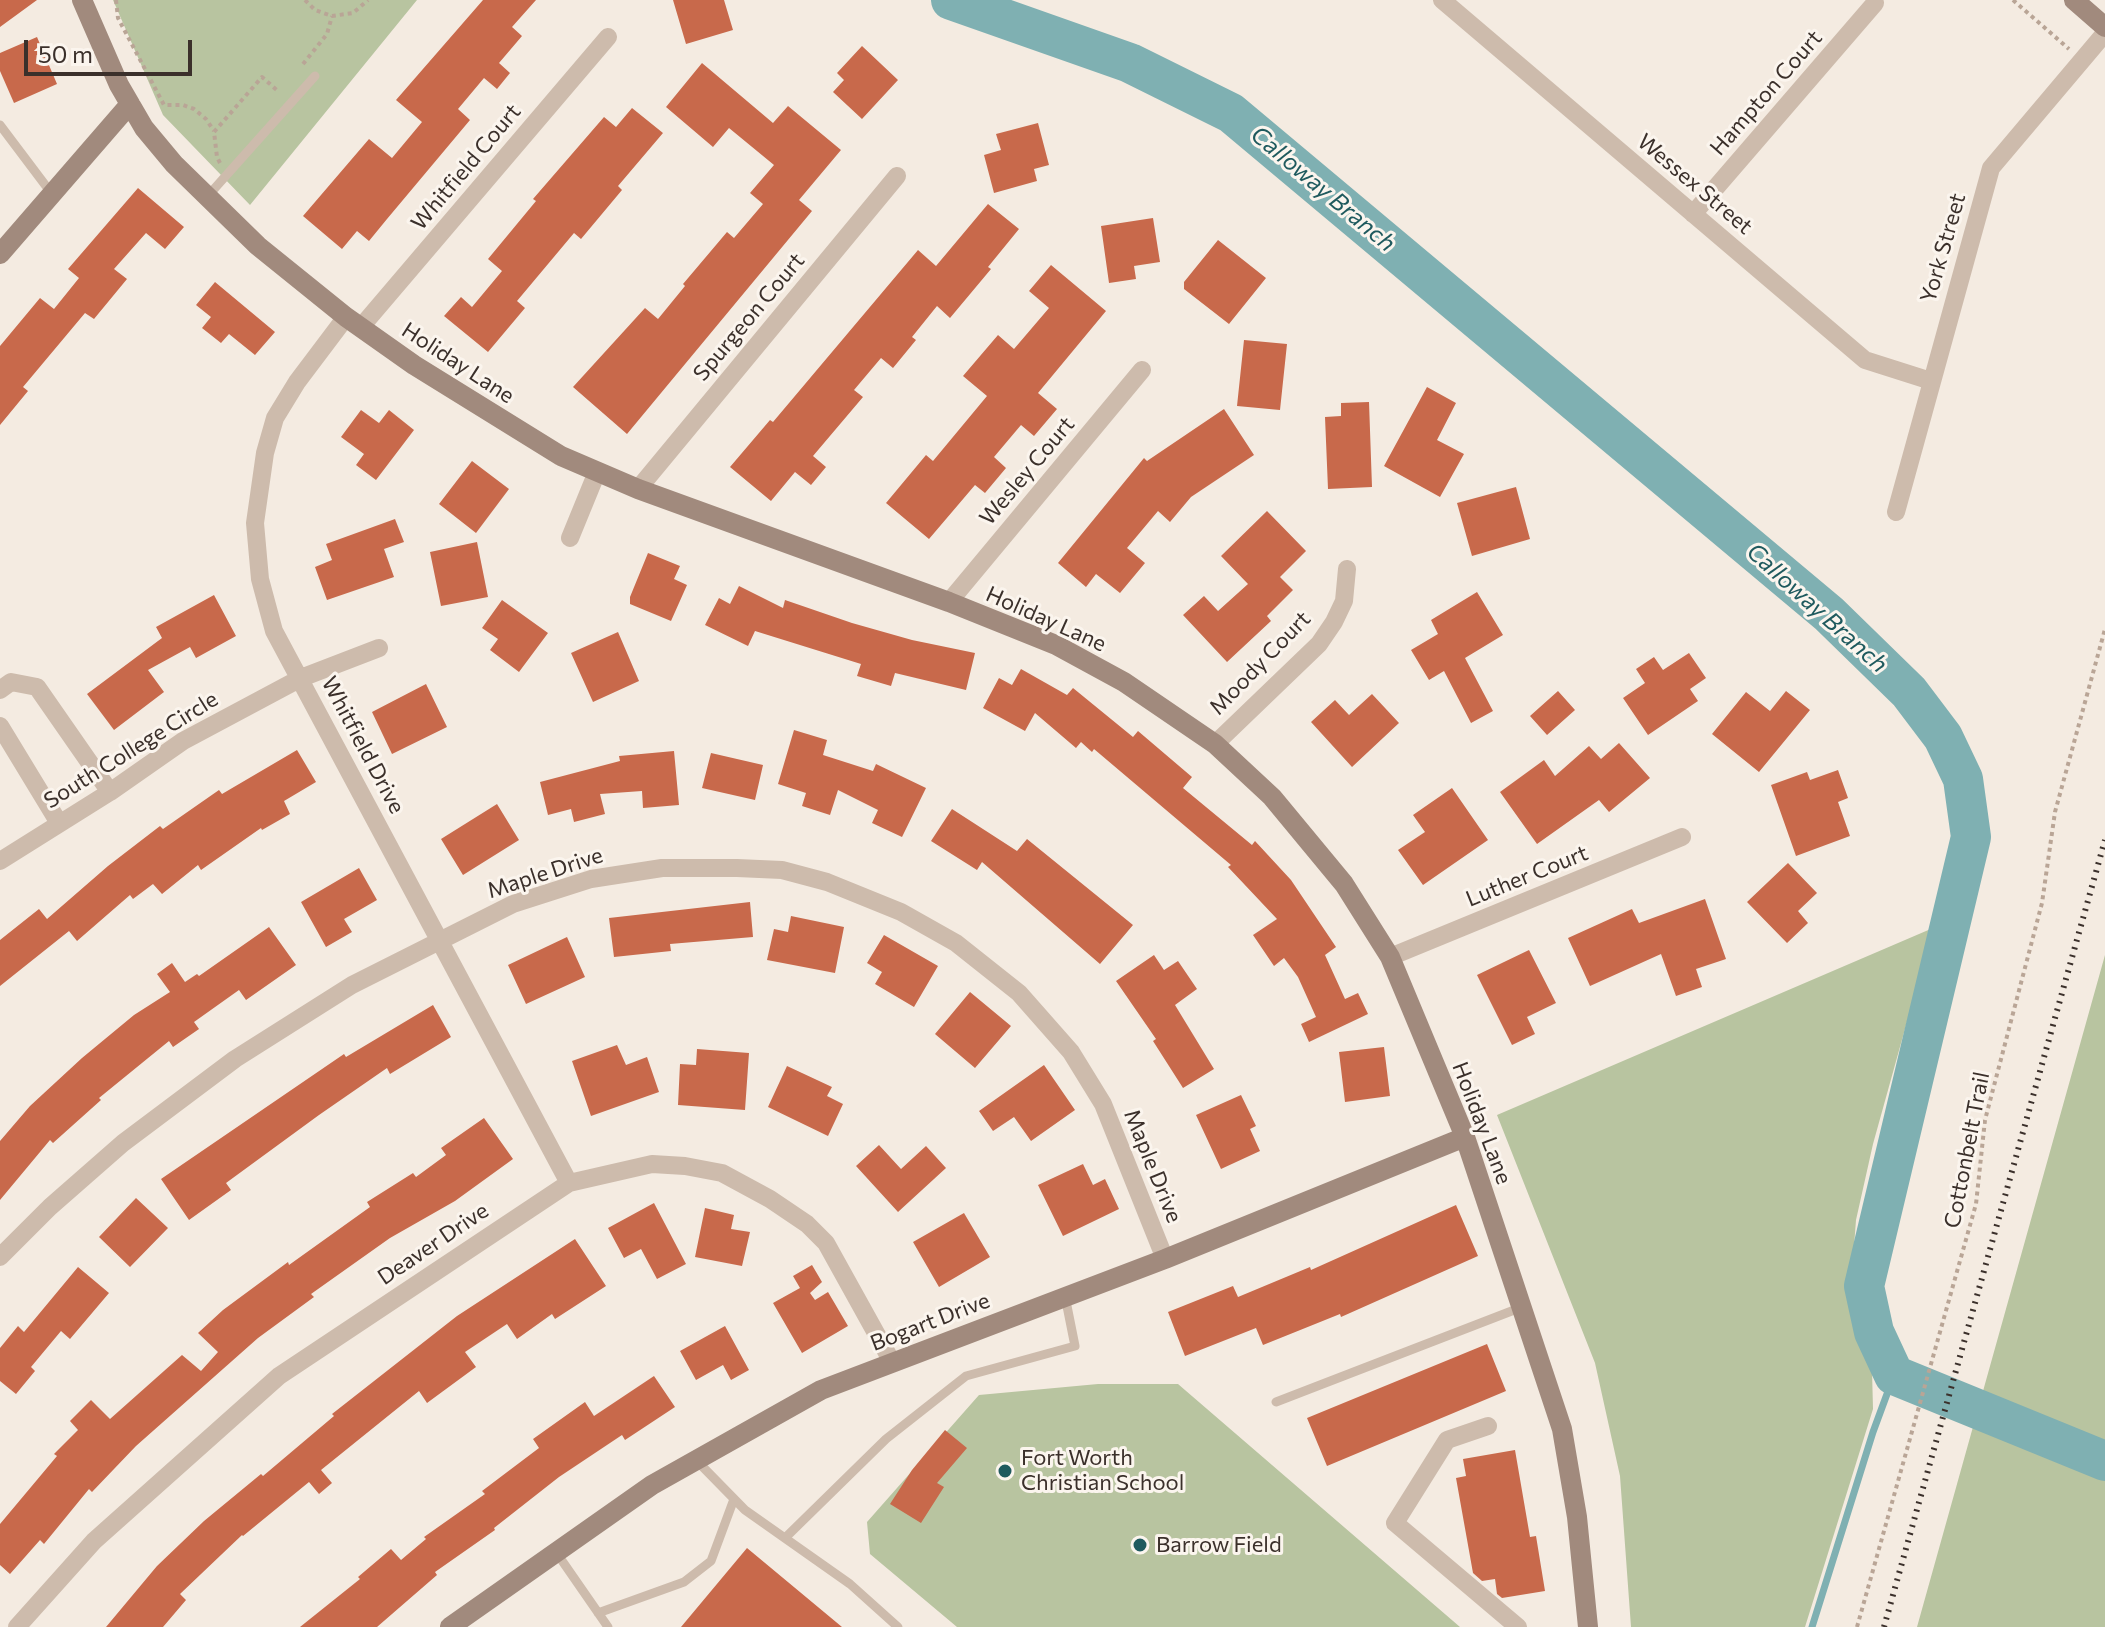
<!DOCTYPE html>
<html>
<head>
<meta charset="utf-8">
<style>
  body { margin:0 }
  #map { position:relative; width:2105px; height:1627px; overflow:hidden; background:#f4ebe1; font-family:Commissioner,sans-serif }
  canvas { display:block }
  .scale { position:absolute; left:24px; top:40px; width:168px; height:36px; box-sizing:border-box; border:4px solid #3b302b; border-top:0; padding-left:10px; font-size:24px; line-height:28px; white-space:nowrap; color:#3b302b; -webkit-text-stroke:6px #fbf5ee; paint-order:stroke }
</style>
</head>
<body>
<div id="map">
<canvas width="2105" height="1627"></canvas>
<div class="scale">50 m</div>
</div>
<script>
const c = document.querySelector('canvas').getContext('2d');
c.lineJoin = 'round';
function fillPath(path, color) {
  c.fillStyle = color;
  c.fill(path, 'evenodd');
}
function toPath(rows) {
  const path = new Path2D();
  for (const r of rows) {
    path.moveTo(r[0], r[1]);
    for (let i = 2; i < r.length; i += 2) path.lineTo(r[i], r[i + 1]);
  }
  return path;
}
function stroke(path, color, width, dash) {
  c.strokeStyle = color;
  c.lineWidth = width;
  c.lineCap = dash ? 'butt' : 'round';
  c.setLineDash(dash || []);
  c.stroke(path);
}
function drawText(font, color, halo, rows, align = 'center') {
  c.font = font + ' Commissioner,sans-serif';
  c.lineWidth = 6;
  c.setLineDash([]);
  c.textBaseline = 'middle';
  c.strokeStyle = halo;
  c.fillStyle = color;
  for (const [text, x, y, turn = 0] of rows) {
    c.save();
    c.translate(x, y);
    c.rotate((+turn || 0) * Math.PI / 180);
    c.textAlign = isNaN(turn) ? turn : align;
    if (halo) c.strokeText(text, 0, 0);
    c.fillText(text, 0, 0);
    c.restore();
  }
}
fillPath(toPath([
  [113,0,417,0,250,205,163,115],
  [1933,928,1873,1144,1856,1220,1850,1298,1872,1370,1873,1409,1805,1627,1631,1627,1620,1476,1595,1363,1497,1115],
  [2105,955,2105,1627,1917,1627],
  [1098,1384,1178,1384,1460,1627,957,1627,870,1554,867,1522,979,1395]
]), '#b8c4a0');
stroke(toPath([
  [1812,1627,1873,1432,1894,1375]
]), '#7fb0b2', 7);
stroke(toPath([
  [951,0,1130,63,1231,113,1829,614,1909,692,1943,737,1963,779,1971,837,1864,1286,1874,1332,1894,1375,2105,1461]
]), '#7fb0b2', 40);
fillPath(toPath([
  [0,0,37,0,0,27],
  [483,0,536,0,512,27,522,36,499,63,510,73,497,89,484,78,458,109,470,120,387,219,369,241,357,231,342,249,303,216,369,139,392,158,422,122,396,100],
  [673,0,724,0,733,30,686,44],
  [37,37,57,84,14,103,0,71,0,53],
  [862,46,898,80,862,119,833,92,844,80,837,73],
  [702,63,773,123,788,106,841,150,799,200,812,211,627,434,573,387,645,308,658,319,685,286,683,284,727,232,734,238,763,204,750,193,774,165,729,128,713,147,666,107],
  [632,108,663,133,618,186,622,190,581,239,574,233,517,301,525,308,488,352,444,316,461,297,472,307,502,271,488,259,536,201,533,199,604,117,616,127],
  [1038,123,1049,165,1034,169,1037,181,994,193,984,155,1001,150,996,134],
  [138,188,184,227,165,249,146,233,114,269,127,279,94,319,85,313,23,387,28,391,0,425,0,346,40,298,54,309,79,278,68,269],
  [988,204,1019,229,988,267,991,269,950,318,937,306,912,337,916,340,893,368,881,358,854,390,863,397,813,456,826,467,811,485,795,472,771,501,730,467,770,420,773,422,918,250,936,266],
  [1153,218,1160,262,1134,266,1136,279,1109,283,1101,226],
  [1218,240,1266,278,1229,324,1184,289,1184,282],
  [1051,265,1106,311,1038,393,1057,409,1034,436,1021,425,994,457,1006,468,985,493,975,485,929,539,886,503,926,455,933,461,987,396,963,376,998,335,1014,349,1049,308,1029,291],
  [215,282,275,332,255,355,229,334,221,343,202,328,211,317,196,305],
  [1244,340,1287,344,1280,410,1237,406],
  [1427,387,1456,403,1437,440,1464,454,1440,497,1384,466],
  [1369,402,1372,487,1328,489,1325,417,1341,416,1341,403],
  [1224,409,1254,455,1191,497,1170,522,1158,511,1127,548,1145,563,1120,593,1096,574,1086,587,1058,563,1144,458,1147,461],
  [361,410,379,423,389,410,414,430,376,480,356,465,364,454,341,437],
  [472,461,509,489,476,533,439,504],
  [1516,487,1530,539,1472,556,1457,503],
  [1267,511,1306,551,1280,577,1293,590,1267,616,1271,621,1227,662,1183,615,1204,596,1218,611,1248,584,1221,556],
  [395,519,404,542,384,549,394,577,327,600,315,567,332,560,326,544],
  [477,542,488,597,441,606,430,552],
  [648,553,680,566,674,579,687,585,671,621,630,604,630,597],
  [739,586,783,608,785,600,852,623,912,640,975,653,966,690,895,673,891,686,857,676,861,664,755,631,748,646,705,625,719,598,730,604],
  [1477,592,1503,635,1465,658,1493,711,1471,723,1444,671,1429,680,1411,650,1438,634,1431,620],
  [214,595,236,636,196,658,190,647,148,670,164,692,114,730,87,694,162,638,156,627],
  [502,600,548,633,519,672,490,650,498,639,482,628],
  [618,632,639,681,593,702,571,653],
  [1689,653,1706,678,1690,689,1698,701,1648,735,1623,698,1645,683,1636,669,1654,657,1663,670],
  [1021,669,1067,695,1073,688,1133,737,1138,731,1192,777,1183,788,1252,845,1255,841,1291,880,1336,947,1325,955,1345,999,1358,993,1368,1014,1309,1042,1301,1024,1316,1017,1298,977,1284,958,1274,966,1253,935,1277,919,1228,867,1231,865,1094,749,1092,752,1081,742,1076,748,1035,713,1025,731,983,708,999,678,1012,685],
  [426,684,447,727,392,754,372,712],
  [1558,691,1575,710,1547,735,1530,716],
  [1786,691,1810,710,1759,772,1712,734,1746,692,1770,711],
  [1372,694,1399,723,1352,767,1311,722,1335,700,1349,715],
  [794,730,827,740,823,755,873,771,876,764,926,788,902,837,872,823,878,810,838,790,830,815,802,806,806,793,778,784],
  [1619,743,1650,778,1609,812,1599,800,1537,844,1500,792,1544,760,1555,776,1589,746,1601,759],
  [297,750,316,782,284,801,290,814,262,830,261,828,201,870,198,865,162,894,153,884,133,899,130,895,77,941,69,931,0,986,0,940,39,909,47,919,108,866,160,826,163,829,219,790,222,794],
  [674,751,679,805,643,808,642,791,600,794,605,814,574,822,571,809,548,815,540,782,620,761,619,756],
  [711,753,763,765,755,800,702,788],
  [1838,770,1848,798,1838,802,1850,836,1796,856,1771,785,1807,772,1810,780],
  [1452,788,1488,840,1423,885,1398,850,1425,832,1413,815],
  [497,804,519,840,463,875,441,839],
  [952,809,1017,851,1027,839,1133,925,1100,964,982,862,977,870,931,841],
  [1788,863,1817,893,1798,911,1808,923,1787,943,1747,902],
  [359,868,377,900,344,919,352,932,326,947,301,902],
  [1705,899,1726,959,1696,969,1702,987,1676,996,1661,954,1590,986,1568,938,1632,909,1639,923],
  [750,902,753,937,670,944,671,951,614,957,609,918],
  [791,916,844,927,835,973,767,960,774,929,788,932],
  [269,927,296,965,246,1000,239,990,194,1022,199,1029,173,1047,169,1041,99,1098,101,1100,53,1143,50,1140,0,1200,0,1141,30,1106,82,1058,134,1015,170,992,157,974,172,963,185,982,197,974,199,976],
  [884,935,938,966,914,1007,875,984,882,972,867,963],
  [567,937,585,977,526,1004,508,965],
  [1529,950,1556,1003,1527,1017,1535,1034,1512,1045,1477,975],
  [1154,955,1164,970,1178,961,1197,989,1175,1005,1214,1069,1183,1088,1153,1041,1156,1039,1116,981],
  [970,992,1011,1026,975,1068,935,1034],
  [433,1005,451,1037,390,1074,387,1068,319,1115,226,1183,231,1190,189,1220,161,1179,344,1054,346,1057],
  [617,1045,626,1065,647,1057,659,1092,591,1116,572,1061],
  [1384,1047,1390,1096,1345,1102,1339,1052],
  [697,1049,749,1053,745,1110,678,1105,680,1064,696,1065],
  [1044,1065,1075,1110,1031,1141,1014,1117,993,1131,979,1111],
  [787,1066,832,1087,827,1096,843,1104,828,1136,768,1107],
  [1241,1095,1256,1126,1250,1129,1260,1151,1221,1169,1196,1115],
  [484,1118,513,1159,455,1201,390,1238,311,1294,314,1297,258,1338,136,1446,92,1492,89,1489,44,1544,40,1540,10,1574,0,1565,0,1524,57,1456,54,1454,78,1430,70,1421,91,1400,110,1419,182,1355,201,1371,218,1352,198,1333,223,1310,288,1262,289,1265,370,1207,367,1202,413,1173,416,1177,446,1155,441,1148],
  [879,1145,901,1169,926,1146,946,1168,898,1212,856,1166],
  [1083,1164,1093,1185,1105,1179,1119,1209,1063,1236,1038,1185],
  [136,1198,168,1228,130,1267,99,1237],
  [654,1203,686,1264,657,1279,641,1249,624,1258,608,1228],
  [1456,1205,1478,1256,1341,1317,1340,1314,1263,1345,1256,1328,1185,1356,1168,1312,1233,1286,1238,1297,1310,1267,1311,1270],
  [705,1208,734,1215,731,1229,750,1232,742,1266,695,1257],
  [964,1213,990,1257,939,1287,913,1242],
  [575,1239,606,1286,555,1319,552,1314,517,1339,507,1324,465,1352,476,1367,427,1403,419,1391,321,1470,332,1483,319,1494,309,1482,243,1536,242,1535,180,1594,186,1600,163,1627,106,1627,157,1566,204,1521,261,1474,263,1476,334,1416,332,1414,457,1316],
  [812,1265,822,1282,810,1293,815,1300,828,1292,848,1326,802,1353,773,1303,800,1288,793,1276],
  [78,1267,109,1293,70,1339,61,1331,31,1367,35,1371,16,1394,0,1381,0,1348,18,1326,24,1332],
  [725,1326,749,1370,731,1380,723,1365,696,1380,680,1351],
  [1487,1344,1506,1391,1327,1466,1307,1418],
  [654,1376,675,1407,625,1440,622,1435,559,1477,494,1528,495,1530,435,1572,437,1575,377,1627,300,1627,360,1579,358,1577,391,1549,401,1560,426,1539,424,1537,485,1494,482,1491,539,1448,533,1439,585,1402,594,1416],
  [945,1430,967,1448,937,1483,944,1487,921,1523,890,1504,912,1470],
  [1515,1450,1530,1537,1536,1536,1545,1591,1502,1598,1497,1594,1495,1579,1482,1581,1473,1573,1456,1478,1466,1476,1463,1459],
  [747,1548,842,1627,681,1627]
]), '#c8694b');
stroke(toPath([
  [116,0,118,18,164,105,183,105,194,109,206,119,214,131],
  [305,0,315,10,332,16,353,13,368,0],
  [2013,0,2069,49],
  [303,64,327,34,332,16],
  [220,163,217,157,214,132,262,77,279,92],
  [1857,1627,1976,1204,1985,1120,2042,903,2055,812,2105,629]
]), '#b9a596', 4, [4, 4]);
stroke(toPath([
  [0,125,52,194],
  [206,198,315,76],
  [1276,1402,1522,1307],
  [696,1460,745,1510,850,1584,898,1627],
  [785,1538,886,1439,966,1376,1075,1346,1065,1296],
  [556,1552,608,1627],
  [598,1613,684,1582,711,1561,734,1499]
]), '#cdbbac', 9);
stroke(toPath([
  [1442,0,1865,360,1931,381],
  [1693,214,1875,3],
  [346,317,297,382,275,418,265,453,255,523,260,579,274,631,569,1183],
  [361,327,608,37],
  [638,489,897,176],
  [1896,512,1991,168,2105,33],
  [570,538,597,472],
  [949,602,1142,370],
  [0,690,11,682,37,687,110,792],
  [0,726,59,823],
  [1215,744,1319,644,1334,622,1344,601,1347,569],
  [0,861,110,792,183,741,301,678,379,648],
  [1390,957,1682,837],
  [0,1257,50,1207,123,1143,235,1059,352,985,513,904,591,879,662,868,737,868,782,870,827,882,901,912,956,943,1019,993,1071,1052,1103,1104,1165,1259],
  [1488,1426,1447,1440,1395,1523,1518,1627],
  [17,1627,94,1541,279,1376,569,1183,652,1164,685,1166,722,1173,770,1199,807,1224,826,1243,892,1362]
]), '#cdbbac', 18);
stroke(toPath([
  [82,0,119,85,144,128,174,164,258,246,346,317,414,365,561,456,638,489,949,602,1056,645,1124,682,1215,744,1272,797,1344,884,1390,957,1465,1137,1562,1429,1577,1517,1588,1627],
  [2074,0,2105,27],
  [0,254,130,104],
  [450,1627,652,1485,821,1390,1165,1259,1465,1137]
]), '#a18a7d', 20);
stroke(toPath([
  [1884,1627,2105,840]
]), '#3b302b', 6, [2, 6]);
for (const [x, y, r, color] of [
  [1005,1471,8,"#1f5a5e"],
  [1140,1545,8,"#1f5a5e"]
]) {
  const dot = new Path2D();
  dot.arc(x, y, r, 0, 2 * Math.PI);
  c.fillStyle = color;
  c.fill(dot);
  stroke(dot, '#fbf5ee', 3);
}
drawText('22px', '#3b302b', '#fbf5ee', [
  ["Hampton Court",1766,93,-49],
  ["Whitfield Court",466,167,-50],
  ["Wessex Street",1695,184,40],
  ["York Street",1943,248,-74],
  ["Spurgeon Court",749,317,-50],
  ["Holiday Lane",458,363,33],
  ["Wesley Court",1027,471,-50],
  ["Holiday Lane",1046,619,24],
  ["Moody Court",1260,663,-46],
  ["Whitfield Drive",363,745,62],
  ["South College Circle",131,750,-32],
  ["Maple Drive",545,873,-18],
  ["Luther Court",1527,876,-22],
  ["Holiday Lane",1482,1123,69],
  ["Cottonbelt Trail",1967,1150,-79],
  ["Maple Drive",1153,1166,68],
  ["Deaver Drive",433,1244,-34],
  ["Bogart Drive",930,1322,-21]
]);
drawText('22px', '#3b302b', '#fbf5ee', [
  ["Fort Worth",1021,1458],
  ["Christian School",1021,1483],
  ["Barrow Field",1156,1545]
], 'left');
drawText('italic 24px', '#1f5a5e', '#fbf5ee', [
  ["Calloway Branch",1323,189,40],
  ["Calloway Branch",1817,608,42]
]);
</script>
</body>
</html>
